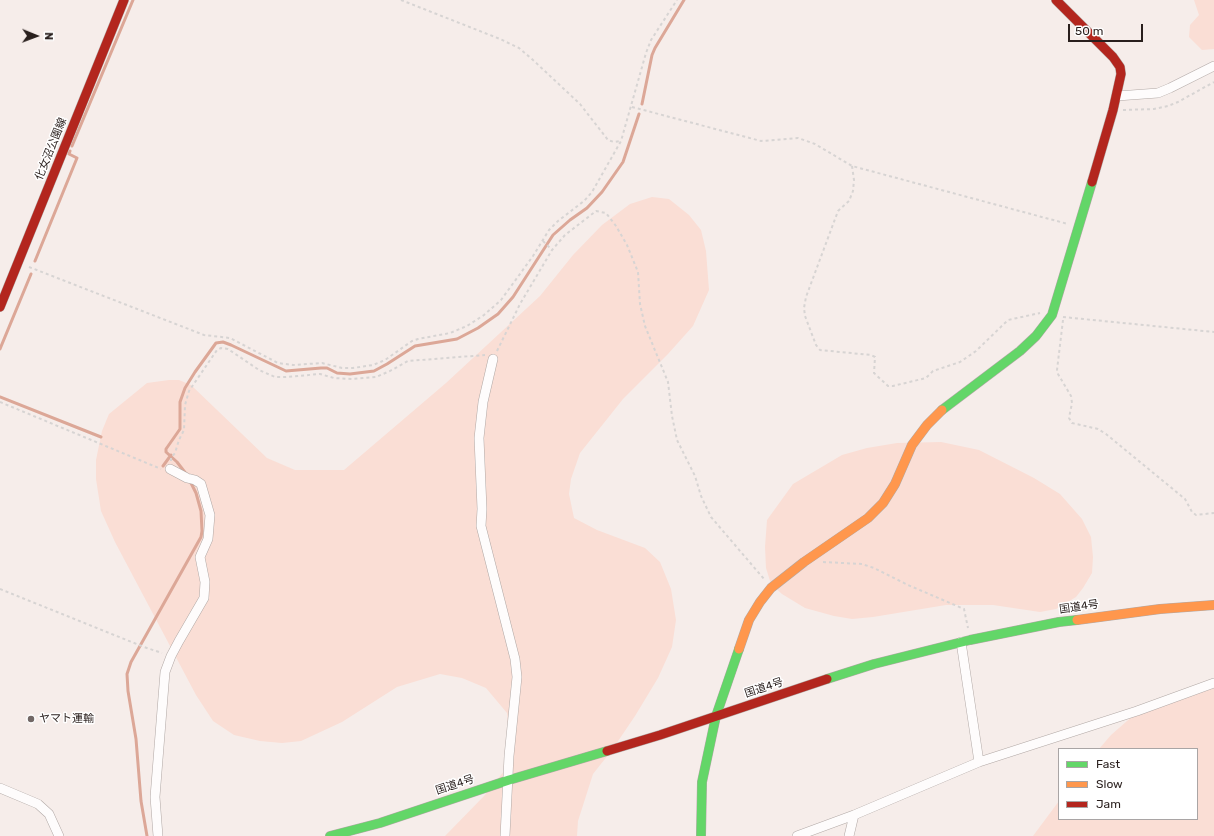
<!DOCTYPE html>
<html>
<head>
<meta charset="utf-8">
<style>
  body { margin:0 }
  #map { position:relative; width:1214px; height:836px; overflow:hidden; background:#f6edea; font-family:Rubik,sans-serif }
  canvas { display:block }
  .legend { position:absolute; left:1058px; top:748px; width:140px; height:72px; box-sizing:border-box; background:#fff; border:1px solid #a9a5a5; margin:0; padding:5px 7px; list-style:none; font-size:12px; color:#291f1d }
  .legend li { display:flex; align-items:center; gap:8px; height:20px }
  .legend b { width:20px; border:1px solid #a9a5a5 }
  .north { position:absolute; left:16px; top:16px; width:40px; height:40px; -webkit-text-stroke:3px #fff; paint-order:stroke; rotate:91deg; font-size:11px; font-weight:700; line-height:16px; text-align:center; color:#291f1d }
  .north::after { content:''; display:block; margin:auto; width:14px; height:18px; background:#291f1d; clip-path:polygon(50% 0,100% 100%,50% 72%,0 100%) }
  .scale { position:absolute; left:1068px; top:24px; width:75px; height:18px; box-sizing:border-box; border:2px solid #291f1d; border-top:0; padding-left:5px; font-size:12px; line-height:14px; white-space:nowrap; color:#291f1d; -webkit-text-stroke:3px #fff; paint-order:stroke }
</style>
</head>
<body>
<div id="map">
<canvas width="1214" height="836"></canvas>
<ul class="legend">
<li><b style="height:5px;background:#63d668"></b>Fast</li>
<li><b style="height:5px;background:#ff974d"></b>Slow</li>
<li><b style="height:5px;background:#b3261e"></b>Jam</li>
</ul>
<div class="north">N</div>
<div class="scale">50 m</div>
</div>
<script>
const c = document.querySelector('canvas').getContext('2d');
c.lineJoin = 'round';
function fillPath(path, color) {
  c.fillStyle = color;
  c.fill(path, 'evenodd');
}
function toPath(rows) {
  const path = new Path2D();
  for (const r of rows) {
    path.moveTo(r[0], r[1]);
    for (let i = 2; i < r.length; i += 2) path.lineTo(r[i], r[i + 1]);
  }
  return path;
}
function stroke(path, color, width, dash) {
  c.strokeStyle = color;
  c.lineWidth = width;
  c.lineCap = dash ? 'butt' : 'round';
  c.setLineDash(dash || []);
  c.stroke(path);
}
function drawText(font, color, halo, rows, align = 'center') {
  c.font = font + ' Rubik,"Noto Sans JP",sans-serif';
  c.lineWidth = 3;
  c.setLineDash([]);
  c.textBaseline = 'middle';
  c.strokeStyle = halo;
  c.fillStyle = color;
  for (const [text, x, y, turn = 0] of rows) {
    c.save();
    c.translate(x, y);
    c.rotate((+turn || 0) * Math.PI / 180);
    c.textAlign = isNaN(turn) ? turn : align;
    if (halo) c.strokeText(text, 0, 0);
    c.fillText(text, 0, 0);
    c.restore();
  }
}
fillPath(toPath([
  [1194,0,1214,0,1214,49,1202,50,1189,37,1190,25,1199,15],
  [652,197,669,199,689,215,701,230,706,251,709,290,693,326,668,354,623,399,580,453,571,479,569,494,574,518,597,530,645,548,660,562,671,589,676,620,672,647,658,678,635,716,612,750,593,774,578,821,577,836,445,836,484,796,505,770,509,735,507,713,486,688,462,678,440,674,397,687,342,722,301,741,282,743,260,741,234,735,213,721,196,695,115,542,101,511,96,479,96,460,102,431,109,414,147,383,169,380,179,380,191,385,267,458,295,470,344,470,446,383,540,296,573,255,602,225,630,204],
  [941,442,979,450,1034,478,1060,494,1082,519,1091,537,1093,557,1092,573,1083,588,1076,597,1056,609,1040,612,993,605,946,605,873,617,852,619,834,616,805,608,782,594,771,584,766,568,765,547,767,520,793,484,842,455,867,448,897,443],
  [1214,686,1214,836,1033,836,1059,801,1059,819,1197,819,1197,749,1099,749,1111,735,1135,714]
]), '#faded5');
stroke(toPath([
  [642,104,652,55,655,48,684,0],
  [72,146,133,0],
  [35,261,77,158,69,154,70,151],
  [0,349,31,274],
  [0,397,101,437],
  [163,466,171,455],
  [187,475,177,462,166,452,166,449,180,429,180,402,185,388,195,372,216,343,223,342,231,345,286,371,321,368,327,368,337,373,350,374,374,371,387,364,415,346,457,339,478,328,498,314,513,297,553,235,570,220,587,208,602,192,623,162,639,114],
  [147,836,141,801,136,739,128,691,127,674,131,662,201,537,202,531,201,511,196,493,190,481]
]), '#dca797', 3);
const street = toPath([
  [1117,96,1158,93,1170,88,1214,66],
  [493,359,483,402,479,438,482,509,481,526,515,659,517,677,509,756,505,836],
  [961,642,979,762],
  [0,788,38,804,49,814,59,836],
  [158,836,155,797,165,672,171,656,179,641,204,598,205,582,200,557,208,539,210,515,201,484,195,480,187,478,170,469],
  [797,836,854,815,979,762,1137,711,1214,683],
  [849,836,854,815]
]);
const fast = toPath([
  [942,410,1020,351,1036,336,1052,315,1092,182],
  [827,679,874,664,970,640,1059,622,1077,620],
  [330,836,380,823,509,780,607,751],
  [701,836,702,782,716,716,739,649]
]);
const slow = toPath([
  [1077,620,1160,609,1214,605],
  [739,649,749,620,760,602,771,588,804,562,868,518,883,503,895,484,912,445,927,425,942,410]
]);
const jam = toPath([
  [1056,0,1113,57,1120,67,1121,74,1113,110,1092,182],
  [0,307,124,0],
  [607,751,660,735,827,679]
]);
stroke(street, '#b1a8a5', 10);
stroke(fast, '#b1a8a5', 10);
stroke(slow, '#b1a8a5', 10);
stroke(jam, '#b1a8a5', 10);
stroke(toPath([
  [401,0,500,39,519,48,533,60,580,104,608,140,614,142,620,141],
  [632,107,761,141,798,138,815,144,852,166,1068,224],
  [1123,110,1154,109,1168,106,1178,102,1214,82],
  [852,166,854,180,853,191,849,201,838,211,806,297,804,308,805,316,816,345,820,350,871,355,875,357,874,373,888,386,893,386,926,378,933,371,960,362,976,351,1008,320,1040,313],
  [543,241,552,250],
  [29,267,204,335,230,338,278,363,293,365,322,363,342,368,353,368,373,365,385,360,412,341,418,339,450,333,467,326,484,315,501,300,533,256,549,230,558,221,584,201,592,192,621,141,646,53,651,40,677,0],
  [1063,317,1214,332],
  [1063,320,1057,370,1058,374,1071,396,1072,403,1069,418,1072,423,1098,429,1106,434,1185,499,1192,512,1196,515,1214,513],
  [497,351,520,304,552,250,565,235,596,211,606,213,616,226,627,245,638,272,640,304,645,326,668,382,672,416,677,440,695,476,701,496,711,517,764,579],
  [0,402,161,469],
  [171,461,171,458,175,453,179,440,184,430,185,405,189,391,217,350,221,348,228,349,259,370,275,377,286,377,320,374,334,378,352,379,376,377,390,371,408,361,485,355],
  [823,562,862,564,874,568,908,585,964,609,968,628],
  [0,589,144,647,162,653]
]), '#d7d4d3', 2, [3, 3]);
stroke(street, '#fefcfc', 9);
stroke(fast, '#63d668', 9);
stroke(slow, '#ff974d', 9);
stroke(jam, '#b3261e', 9);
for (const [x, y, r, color] of [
  [31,719,4,"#716765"]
]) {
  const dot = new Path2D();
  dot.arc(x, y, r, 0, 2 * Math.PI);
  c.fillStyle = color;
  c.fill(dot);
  stroke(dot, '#fff', 1.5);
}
drawText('11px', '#291f1d', '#fff', [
  ["化女沼公園線",51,149,-68],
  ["国道4号",1079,607,-8],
  ["国道4号",764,688,-18],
  ["国道4号",455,785,-18]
]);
drawText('11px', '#291f1d', '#fff', [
  ["ヤマト運輸",39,719]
], 'left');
</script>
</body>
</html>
